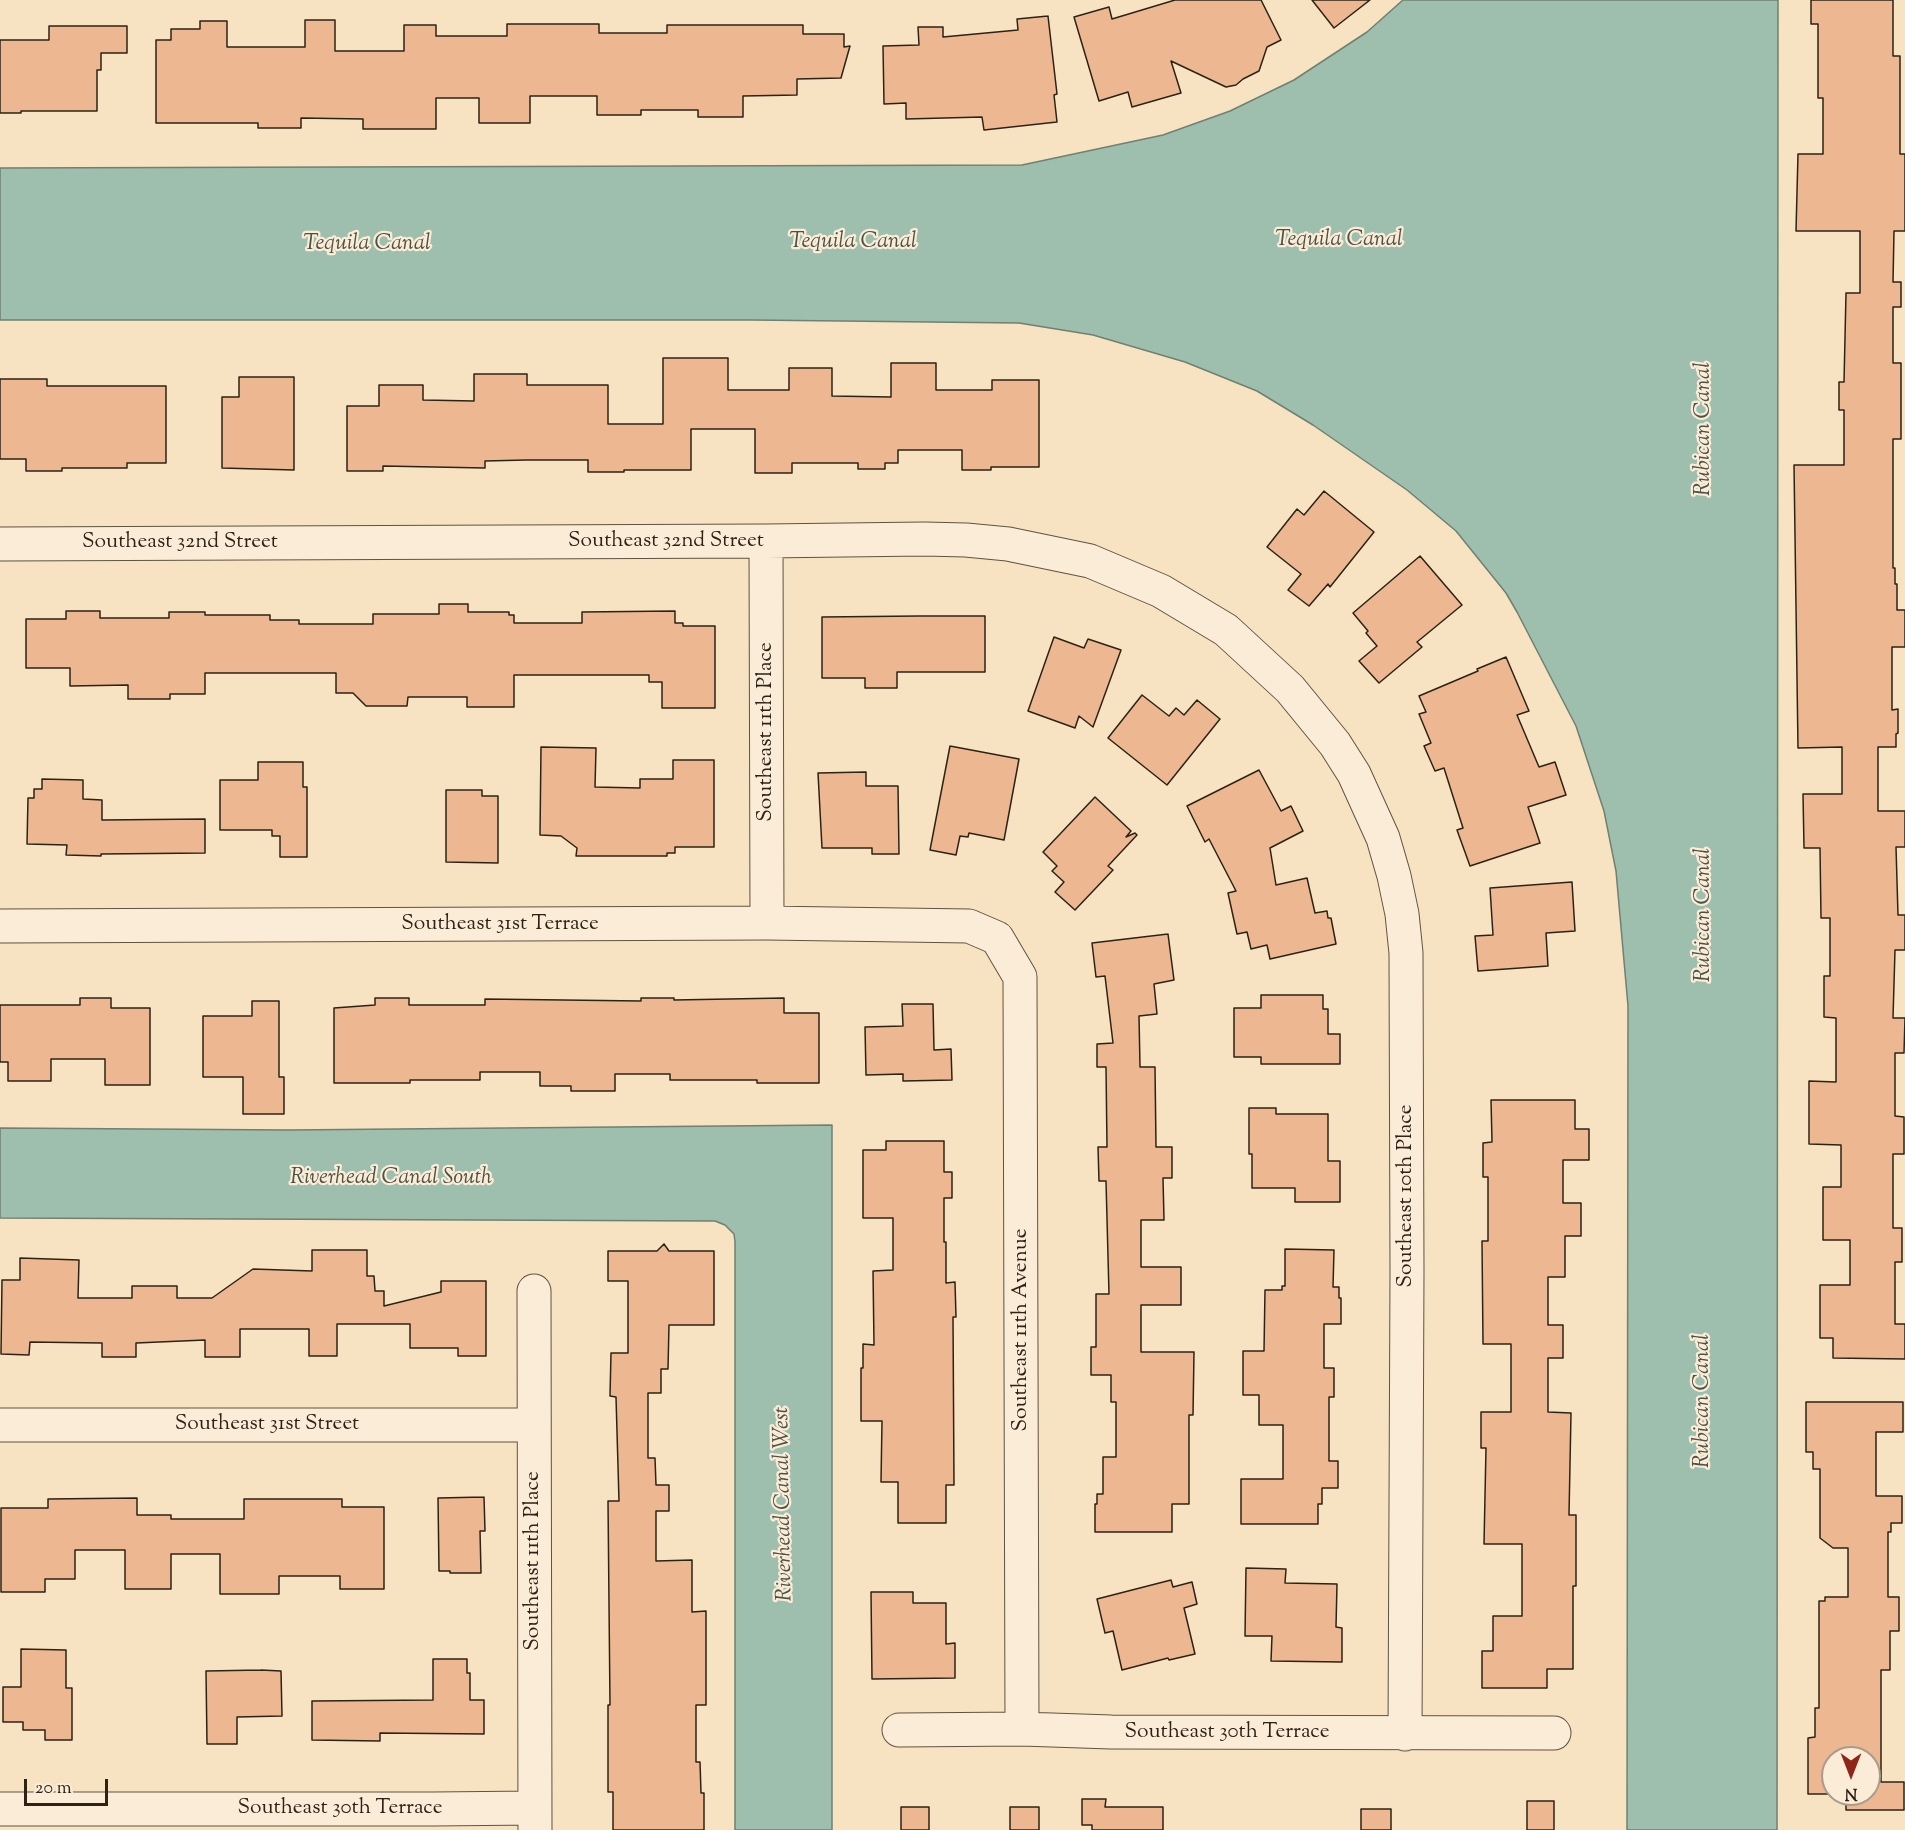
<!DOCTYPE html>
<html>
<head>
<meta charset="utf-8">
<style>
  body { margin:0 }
  #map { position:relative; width:1905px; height:1830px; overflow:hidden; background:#f7e2c1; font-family:"Sorts Mill Goudy",serif }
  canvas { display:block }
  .north { position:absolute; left:1821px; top:1746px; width:60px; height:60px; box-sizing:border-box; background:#faecd7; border:2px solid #a89c8a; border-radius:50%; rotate:180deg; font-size:16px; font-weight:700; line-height:24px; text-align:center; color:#2c2316 }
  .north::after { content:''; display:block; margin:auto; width:21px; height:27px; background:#8f2418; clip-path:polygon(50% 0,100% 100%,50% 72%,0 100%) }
  .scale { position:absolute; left:24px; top:1779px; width:84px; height:27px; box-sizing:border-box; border:3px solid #2c2316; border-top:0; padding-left:8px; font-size:18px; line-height:21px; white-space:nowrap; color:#2c2316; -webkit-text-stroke:4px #faecd7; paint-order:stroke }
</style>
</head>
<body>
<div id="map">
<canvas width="1905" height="1830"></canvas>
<div class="north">N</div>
<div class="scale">20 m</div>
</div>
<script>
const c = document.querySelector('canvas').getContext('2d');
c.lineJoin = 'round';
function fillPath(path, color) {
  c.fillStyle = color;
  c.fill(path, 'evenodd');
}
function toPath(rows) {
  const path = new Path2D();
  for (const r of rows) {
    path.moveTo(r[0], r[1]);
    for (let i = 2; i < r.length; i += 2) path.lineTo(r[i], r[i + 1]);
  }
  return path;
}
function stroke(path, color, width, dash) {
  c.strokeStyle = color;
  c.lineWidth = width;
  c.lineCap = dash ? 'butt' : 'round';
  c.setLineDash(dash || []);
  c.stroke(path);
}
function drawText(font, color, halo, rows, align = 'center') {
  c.font = font + ' "Sorts Mill Goudy",serif';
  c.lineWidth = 4.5;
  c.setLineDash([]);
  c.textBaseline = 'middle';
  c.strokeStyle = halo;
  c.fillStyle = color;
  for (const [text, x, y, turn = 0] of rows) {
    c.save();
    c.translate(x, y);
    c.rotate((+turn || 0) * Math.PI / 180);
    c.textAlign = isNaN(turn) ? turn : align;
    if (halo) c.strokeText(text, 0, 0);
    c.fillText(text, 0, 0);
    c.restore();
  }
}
const water = toPath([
  [1403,0,1778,0,1777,1830,1627,1830,1628,1006,1616,871,1604,811,1576,726,1517,612,1506,593,1456,531,1407,490,1313,425,1257,391,1185,362,1093,335,1019,323,752,320,0,320,0,168,1022,165,1163,135,1230,111,1294,80,1367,32,1403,0],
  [832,1125,832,1830,735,1830,735,1242,734,1234,725,1225,715,1221,0,1218,0,1128,289,1130,832,1125]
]);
fillPath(water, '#9ebeae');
stroke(water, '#708071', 1.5);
const building = toPath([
  [1175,0,1261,0,1281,40,1267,47,1259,71,1243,79,1236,85,1226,87,1171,61,1181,93,1132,107,1128,92,1099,101,1074,17,1109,7,1112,19,1175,0],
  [1312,0,1370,0,1334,28,1312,0],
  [1811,0,1893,0,1893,56,1900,56,1900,154,1905,154,1905,231,1894,231,1893,282,1901,282,1901,307,1893,307,1893,363,1901,363,1901,439,1893,439,1893,568,1895,568,1895,584,1897,584,1897,610,1905,610,1905,647,1892,647,1892,710,1898,709,1898,733,1896,734,1896,747,1878,747,1878,811,1905,811,1905,847,1896,847,1898,915,1905,915,1905,950,1895,950,1893,1018,1905,1018,1904,1053,1895,1053,1895,1116,1904,1117,1904,1154,1893,1154,1893,1228,1902,1228,1902,1262,1895,1262,1895,1324,1905,1324,1905,1359,1833,1358,1833,1338,1820,1338,1820,1285,1850,1285,1850,1240,1823,1240,1823,1187,1841,1187,1841,1145,1809,1144,1809,1081,1836,1082,1836,1018,1824,1017,1824,976,1830,976,1830,918,1821,918,1820,848,1804,848,1803,794,1842,794,1842,747,1798,748,1794,465,1844,465,1844,410,1839,410,1839,382,1844,382,1846,293,1860,293,1860,231,1796,231,1798,154,1823,154,1823,98,1818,98,1818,24,1811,24,1811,0],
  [1048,16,1057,94,1054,95,1057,122,984,130,982,117,906,119,906,103,884,104,883,46,919,45,918,27,943,27,943,37,1018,30,1017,19,1048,16],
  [305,20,335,20,335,51,404,51,404,25,436,25,436,36,507,36,507,24,599,24,599,33,667,33,667,25,803,25,803,34,844,34,844,47,850,46,841,78,797,79,797,95,743,96,743,117,698,117,698,110,641,110,641,115,597,115,597,96,530,96,530,123,479,123,479,98,436,98,436,129,363,129,363,119,301,118,301,128,258,128,258,123,156,123,156,40,171,40,171,29,200,29,200,21,227,21,227,47,305,47,305,20],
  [49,26,127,26,127,53,101,53,101,70,97,70,97,111,21,111,21,113,0,113,0,40,49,40,49,26],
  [663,358,728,358,728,390,789,390,789,368,832,368,832,396,891,397,891,363,936,363,936,390,992,390,992,380,1039,380,1039,467,991,467,991,470,962,470,962,450,898,450,898,463,885,463,885,469,858,469,858,463,792,463,792,473,755,473,755,429,691,429,691,470,624,470,624,472,588,472,588,460,526,460,485,461,485,468,383,466,383,471,347,471,347,406,379,406,379,385,423,385,423,400,474,401,474,374,527,374,527,385,608,385,608,424,663,424,663,358],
  [239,377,294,377,294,470,222,468,222,397,239,397,239,377],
  [0,379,47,379,47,386,166,386,166,463,127,463,127,468,62,468,62,471,26,471,26,459,0,459,0,379],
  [1324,491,1374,532,1330,587,1328,584,1309,606,1288,590,1301,574,1267,547,1297,509,1304,515,1324,491],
  [1420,556,1462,605,1417,642,1422,647,1379,683,1359,661,1377,646,1366,633,1368,631,1353,613,1420,556],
  [439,604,468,604,468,612,509,612,509,615,514,615,514,623,582,623,582,612,675,611,675,623,683,623,683,626,715,626,715,708,662,708,662,682,649,682,649,675,514,675,514,707,467,707,467,697,408,697,407,706,366,706,353,693,336,693,336,673,205,673,205,694,170,694,170,699,128,699,128,685,70,686,70,668,26,668,26,619,66,619,66,611,100,611,100,618,169,618,169,612,205,612,205,615,270,615,270,620,299,620,299,624,373,624,373,614,439,614,439,604],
  [919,616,985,616,985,672,897,672,897,688,865,688,865,678,822,678,822,617,919,616],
  [1054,637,1084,648,1088,639,1121,650,1093,727,1079,716,1075,728,1028,711,1054,637],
  [1506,657,1529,711,1517,715,1539,767,1555,762,1566,795,1528,807,1540,843,1470,866,1457,830,1463,828,1444,768,1435,771,1424,746,1431,743,1419,714,1426,712,1419,696,1478,671,1477,669,1506,657],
  [1142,695,1169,716,1176,708,1184,715,1197,700,1220,719,1167,785,1108,738,1142,695],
  [950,746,1019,759,1004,840,969,833,968,837,960,836,956,855,930,850,950,746],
  [541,747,596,748,595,787,640,788,640,779,673,779,673,760,714,760,714,847,675,847,675,853,667,853,667,856,576,856,577,848,561,836,540,835,541,747],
  [258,762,303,762,303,787,307,787,307,857,280,857,280,836,272,836,272,830,220,830,220,780,258,780,258,762],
  [1259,770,1281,811,1291,806,1303,831,1270,848,1276,885,1307,878,1315,913,1327,911,1328,918,1331,918,1336,944,1270,959,1267,945,1251,949,1247,932,1237,934,1228,893,1236,891,1209,839,1205,842,1187,806,1259,770],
  [866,772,866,786,898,786,899,854,872,854,872,848,822,848,818,773,866,772],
  [42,779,83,780,83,799,102,800,102,820,205,819,205,853,101,854,101,856,66,855,67,845,27,844,28,798,34,798,34,789,42,789,42,779],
  [446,790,482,790,482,796,498,796,498,863,446,862,446,790],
  [1095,797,1131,831,1126,837,1135,833,1137,835,1108,866,1113,870,1075,910,1055,892,1064,882,1052,871,1057,866,1043,852,1095,797],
  [1572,882,1575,931,1546,933,1548,966,1478,971,1475,936,1493,935,1490,888,1572,882],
  [1168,934,1174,980,1154,984,1157,1014,1139,1016,1140,1067,1155,1067,1156,1147,1172,1147,1172,1178,1163,1178,1164,1220,1141,1220,1141,1267,1181,1267,1181,1305,1141,1305,1141,1352,1194,1352,1193,1415,1189,1415,1189,1504,1172,1504,1172,1532,1095,1532,1095,1504,1097,1504,1097,1494,1103,1494,1103,1457,1116,1457,1116,1402,1111,1402,1111,1375,1091,1375,1091,1347,1096,1347,1096,1294,1109,1294,1106,1181,1099,1181,1098,1147,1107,1147,1106,1067,1097,1067,1097,1044,1113,1043,1105,976,1096,977,1092,943,1168,934],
  [1261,995,1323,995,1323,1009,1328,1009,1328,1034,1340,1034,1340,1064,1261,1064,1261,1057,1234,1057,1234,1008,1261,1008,1261,995],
  [80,998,111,998,111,1008,150,1008,150,1085,105,1085,105,1059,51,1059,51,1081,8,1081,8,1062,0,1062,0,1005,80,1005,80,998],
  [375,998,409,998,409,1005,485,1005,485,999,641,1001,641,998,674,998,674,1000,784,998,784,1013,819,1013,819,1083,757,1083,757,1080,670,1080,670,1074,615,1074,615,1091,571,1091,571,1086,540,1086,540,1072,480,1072,480,1080,410,1080,410,1083,334,1083,334,1008,375,1005,375,998],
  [252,1001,279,1001,279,1077,284,1077,284,1114,243,1114,243,1077,203,1077,203,1016,252,1016,252,1001],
  [902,1004,933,1004,934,1050,951,1049,952,1080,903,1081,903,1074,866,1075,865,1027,903,1026,902,1004],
  [1491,1100,1575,1100,1575,1129,1589,1129,1589,1160,1563,1160,1563,1203,1581,1203,1581,1236,1565,1236,1565,1277,1548,1277,1548,1325,1563,1325,1563,1358,1548,1358,1548,1412,1571,1413,1569,1515,1576,1515,1576,1586,1573,1586,1573,1669,1547,1669,1547,1688,1482,1688,1482,1651,1493,1651,1493,1616,1522,1616,1522,1544,1484,1544,1486,1448,1481,1448,1481,1412,1511,1412,1511,1344,1483,1344,1482,1241,1488,1241,1488,1177,1483,1177,1483,1143,1492,1142,1491,1100],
  [1249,1108,1276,1108,1276,1114,1328,1114,1328,1161,1340,1161,1340,1202,1295,1202,1295,1188,1252,1188,1252,1154,1249,1154,1249,1108],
  [886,1141,944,1141,944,1172,952,1172,952,1198,944,1198,944,1242,946,1242,946,1283,955,1282,956,1317,953,1317,954,1485,946,1485,946,1523,898,1523,898,1482,881,1482,882,1421,861,1421,861,1368,863,1368,863,1344,874,1345,873,1271,893,1270,893,1218,863,1218,863,1150,886,1150,886,1141],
  [664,1244,669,1251,714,1251,714,1325,669,1325,668,1369,661,1369,661,1393,648,1393,648,1458,655,1458,656,1485,669,1485,669,1511,656,1511,656,1561,692,1560,692,1612,706,1611,706,1705,696,1705,696,1762,700,1762,701,1793,704,1793,704,1830,613,1830,613,1792,608,1792,608,1705,610,1705,608,1501,619,1501,616,1397,610,1396,611,1353,628,1353,628,1281,608,1281,608,1251,657,1251,664,1244],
  [1285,1249,1334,1250,1333,1287,1339,1287,1339,1298,1341,1298,1341,1324,1324,1324,1324,1368,1334,1368,1334,1397,1329,1397,1329,1461,1338,1461,1338,1488,1322,1488,1322,1504,1318,1504,1318,1524,1241,1524,1241,1479,1283,1479,1283,1425,1259,1425,1259,1395,1243,1395,1243,1351,1264,1351,1265,1290,1282,1290,1282,1286,1285,1286,1285,1249],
  [312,1250,367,1250,367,1276,374,1276,375,1291,384,1291,384,1306,441,1292,441,1281,486,1281,486,1356,458,1356,458,1348,410,1348,410,1324,337,1324,337,1356,309,1356,309,1329,240,1329,240,1357,205,1357,205,1340,136,1343,136,1357,102,1357,102,1343,30,1342,29,1355,1,1354,2,1280,20,1280,20,1258,79,1260,78,1298,132,1298,132,1286,177,1286,177,1298,212,1298,253,1269,312,1271,312,1250],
  [1806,1402,1903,1402,1903,1432,1876,1432,1876,1496,1902,1496,1902,1523,1891,1523,1891,1532,1888,1532,1888,1597,1899,1597,1899,1631,1890,1631,1890,1670,1881,1670,1881,1782,1904,1782,1904,1810,1846,1810,1846,1794,1869,1794,1869,1758,1833,1758,1833,1794,1808,1794,1808,1738,1815,1737,1815,1708,1819,1708,1819,1601,1825,1601,1825,1597,1848,1597,1848,1548,1833,1548,1820,1538,1820,1469,1813,1469,1813,1452,1806,1452,1806,1402],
  [484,1497,485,1531,480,1531,481,1573,450,1573,450,1571,439,1571,438,1498,484,1497],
  [137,1498,137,1515,171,1515,171,1519,244,1519,244,1499,342,1499,342,1507,384,1507,384,1589,340,1589,340,1576,279,1576,279,1594,220,1594,220,1554,171,1554,171,1589,125,1589,125,1550,75,1550,75,1579,45,1579,45,1592,1,1592,1,1508,48,1508,48,1499,137,1498],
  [1246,1568,1286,1569,1285,1583,1337,1584,1336,1627,1342,1628,1342,1662,1271,1661,1272,1636,1245,1636,1246,1568],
  [1171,1580,1173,1587,1192,1582,1197,1604,1184,1608,1195,1654,1169,1660,1168,1658,1122,1670,1113,1631,1105,1633,1097,1599,1171,1580],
  [871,1592,913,1592,913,1603,946,1603,946,1644,955,1643,955,1678,872,1679,871,1592],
  [21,1649,66,1650,66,1688,72,1688,72,1740,45,1740,45,1730,23,1730,23,1722,3,1722,3,1687,21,1687,21,1649],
  [433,1659,467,1659,467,1673,470,1673,470,1700,484,1700,484,1734,380,1733,380,1741,312,1740,312,1701,433,1700,433,1659],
  [261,1670,281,1671,282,1716,237,1717,237,1744,207,1744,206,1671,261,1670],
  [1082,1799,1106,1799,1105,1807,1163,1807,1163,1830,1092,1830,1092,1825,1082,1825,1082,1799],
  [1527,1801,1554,1801,1554,1830,1527,1830,1527,1801],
  [901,1807,929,1807,929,1830,901,1830,901,1807],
  [1010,1807,1039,1807,1039,1830,1010,1830,1010,1807],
  [1361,1809,1391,1809,1391,1830,1361,1830,1361,1809]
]);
fillPath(building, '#edb792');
stroke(building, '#2c2316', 1.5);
const minor = toPath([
  [766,541,767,923],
  [0,544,766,541,924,539,966,540,1008,544,1090,561,1161,591,1226,630,1290,689,1335,744,1354,774,1383,838,1394,876,1402,914,1406,953,1407,1272,1405,1734],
  [0,926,767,923,969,926,997,938,1020,977,1022,1729],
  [534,1291,535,1830],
  [0,1425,534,1425],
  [899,1730,1022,1729,1111,1732,1554,1733],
  [0,1809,433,1809,535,1808]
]);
stroke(minor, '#5f5341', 35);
stroke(minor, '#faecd7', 33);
drawText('21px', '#2c2316', '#faecd7', [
  ["Southeast 32nd Street",666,542],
  ["Southeast 32nd Street",180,543],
  ["Southeast 11th Place",767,732,-90],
  ["Southeast 31st Terrace",500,925],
  ["Southeast 10th Place",1407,1196,-90],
  ["Southeast 11th Avenue",1022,1330,-90],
  ["Southeast 31st Street",267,1425],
  ["Southeast 11th Place",534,1561,-90],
  ["Southeast 30th Terrace",1227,1733],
  ["Southeast 30th Terrace",340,1809]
]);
drawText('italic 22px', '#4e5244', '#faecd7', [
  ["Tequila Canal",1339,241],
  ["Tequila Canal",853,243],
  ["Tequila Canal",367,245],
  ["Rubican Canal",1705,429,-90],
  ["Rubican Canal",1705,915,-90],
  ["Riverhead Canal South",391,1179],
  ["Rubican Canal",1704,1401,-90],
  ["Riverhead Canal West",785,1504,-91]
]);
</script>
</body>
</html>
